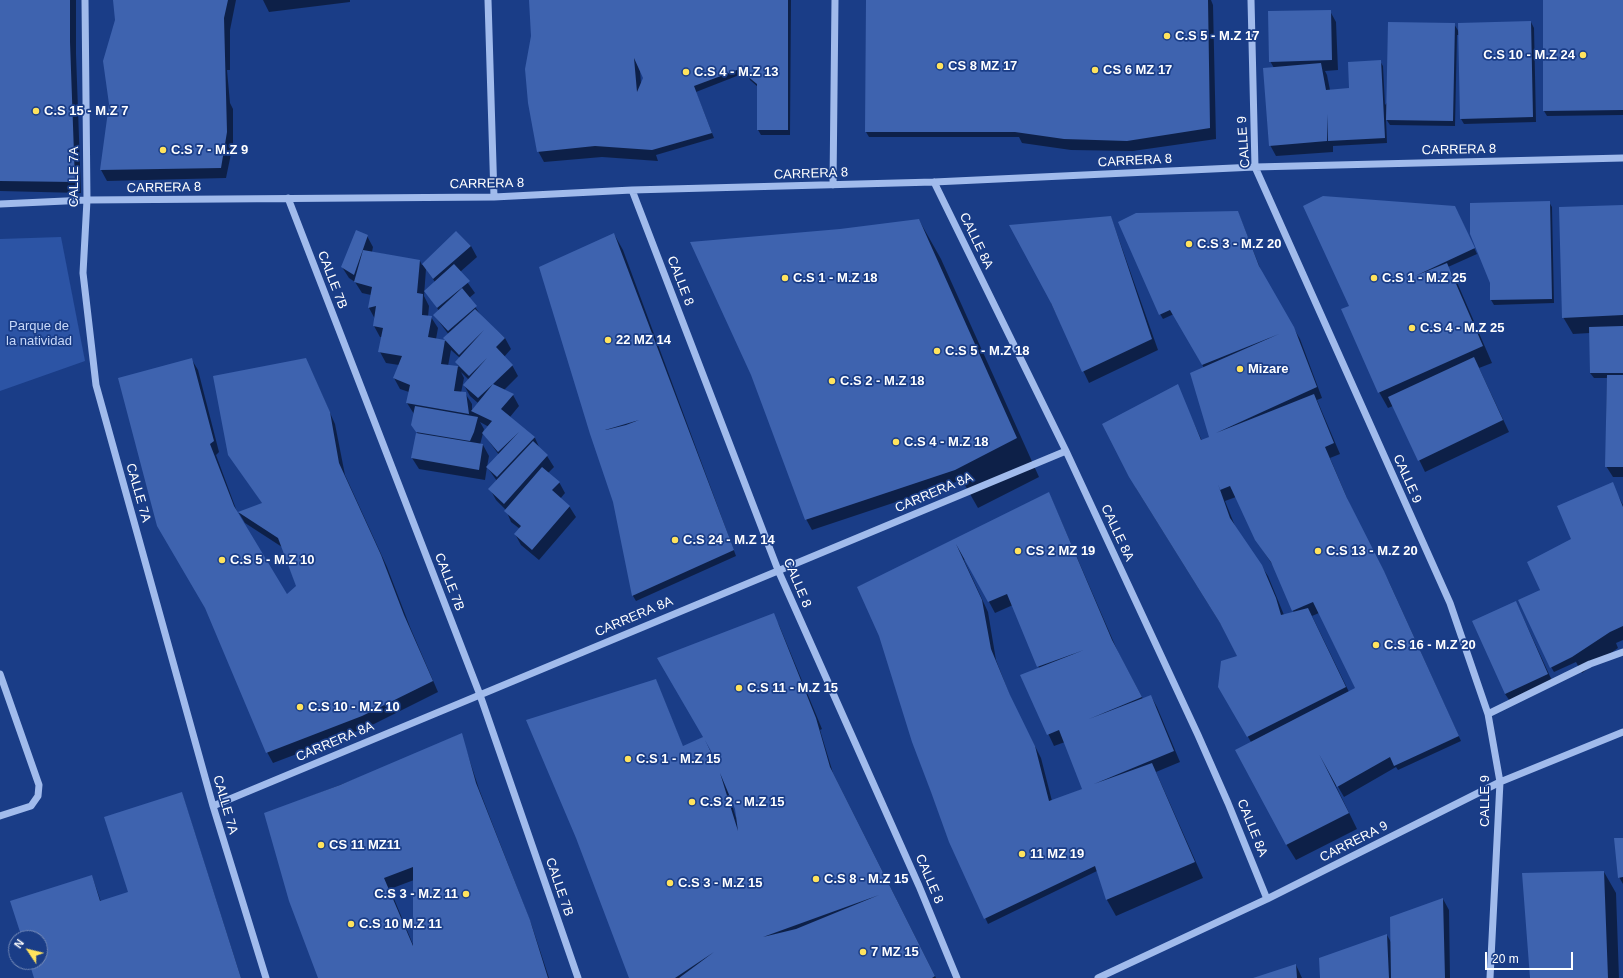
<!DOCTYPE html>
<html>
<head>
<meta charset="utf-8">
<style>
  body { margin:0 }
  #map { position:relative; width:1623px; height:978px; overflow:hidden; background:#1a3d87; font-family:Arial,sans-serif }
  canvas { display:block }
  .north { position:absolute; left:8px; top:930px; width:40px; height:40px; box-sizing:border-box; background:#1a3d87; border:1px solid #768bb7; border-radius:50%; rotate:305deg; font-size:11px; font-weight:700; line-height:16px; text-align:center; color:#fff }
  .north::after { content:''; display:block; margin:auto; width:14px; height:18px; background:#ffe35d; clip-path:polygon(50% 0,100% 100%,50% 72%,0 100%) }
  .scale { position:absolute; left:1485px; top:952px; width:88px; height:18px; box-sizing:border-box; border:2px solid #fff; border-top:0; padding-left:5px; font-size:12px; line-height:14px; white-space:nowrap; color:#fff; -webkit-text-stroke:3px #1a3d87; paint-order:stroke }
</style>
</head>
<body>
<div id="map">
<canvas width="1623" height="978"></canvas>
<div class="north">N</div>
<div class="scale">20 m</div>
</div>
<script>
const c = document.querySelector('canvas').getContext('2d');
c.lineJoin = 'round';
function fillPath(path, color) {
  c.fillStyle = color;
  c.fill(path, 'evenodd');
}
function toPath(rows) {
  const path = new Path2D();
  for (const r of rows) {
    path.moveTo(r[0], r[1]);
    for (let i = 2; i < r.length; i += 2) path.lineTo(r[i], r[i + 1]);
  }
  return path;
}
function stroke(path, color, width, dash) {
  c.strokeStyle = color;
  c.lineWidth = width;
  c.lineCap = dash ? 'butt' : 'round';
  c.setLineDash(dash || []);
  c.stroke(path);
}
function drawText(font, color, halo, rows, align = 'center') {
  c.font = font + ' Arial,sans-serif';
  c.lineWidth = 3.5;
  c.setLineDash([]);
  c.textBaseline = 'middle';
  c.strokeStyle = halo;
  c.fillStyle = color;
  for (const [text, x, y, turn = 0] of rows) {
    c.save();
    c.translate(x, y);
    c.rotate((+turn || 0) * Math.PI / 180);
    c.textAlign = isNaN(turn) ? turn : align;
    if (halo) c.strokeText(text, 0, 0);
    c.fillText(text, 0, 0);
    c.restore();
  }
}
fillPath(toPath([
  [61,237,85,361,0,391,0,239]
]), '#2c54a5');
fillPath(toPath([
  [0,0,76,0,76,54,81,193,0,191],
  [115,0,236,0,230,30,230,70,227,70,230,103,233,109,233,144,226,178,107,181,101,170,110,104,116,20],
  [263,0,350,0,350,2,269,12],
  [530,0,791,0,790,135,761,135,758,130,758,87,750,80,747,72,696,92,714,138,656,155,658,161,602,157,544,162,538,151],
  [640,70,644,78,641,84],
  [867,0,1211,0,1213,5,1216,139,1133,151,1071,150,1022,143,1019,137,869,137,866,132],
  [1544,0,1623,0,1623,115,1547,116,1544,111],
  [1330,11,1336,22,1338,70,1325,71,1327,75,1330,90,1350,89,1380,61,1383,66,1385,105,1454,24,1459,32,1531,22,1534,28,1536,122,1464,124,1461,119,1459,35,1457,35,1455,126,1390,125,1386,119,1387,143,1333,146,1333,152,1276,156,1270,145,1274,68,1270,61],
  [1549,202,1552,207,1554,303,1494,305,1491,300,1491,283],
  [1623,206,1623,477,1613,477,1606,466,1607,378,1594,378,1590,373,1590,333,1573,334,1563,317],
  [1238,212,1262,273,1300,339,1322,398,1317,400,1340,454,1330,458,1350,505,1389,582,1461,741,1398,770,1396,767,1344,797,1337,785,1336,786,1357,829,1296,860,1286,844,1251,742,1219,687,1238,657,1222,626,1136,488,1177,386,1202,441,1210,437,1204,368,1174,314,1163,319,1160,314],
  [1236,497,1256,540,1274,567,1294,613,1284,615,1268,576,1235,526,1225,501],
  [1319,613,1371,720,1349,692,1312,616],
  [1458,213,1477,254,1448,267,1456,280,1492,363,1479,368,1509,432,1425,472,1393,406,1388,408,1379,392,1350,306],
  [1111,217,1158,350,1089,383,1051,303],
  [919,220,941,259,1039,477,978,508,962,480,812,530,806,519],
  [456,232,471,246,477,257,460,272,475,293,469,298,482,317,505,338,511,349,504,357,512,365,518,376,504,390,513,395,519,406,510,417,535,438,540,449,547,456,554,467,548,473,559,482,565,493,560,499,569,506,576,517,539,560,521,545,515,534,520,529,511,522,506,510,496,500,490,489,497,481,487,467,485,480,419,469,412,458,418,434,412,424,414,414,407,403,409,392,400,389,394,378,399,365,386,363,380,352,382,337,380,337,374,326,375,319,369,308,371,295,362,293,355,282,349,278,342,267,367,236,373,247,372,252,420,261,422,265],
  [426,269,435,282,426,291,439,311,434,315,449,335,446,341,436,339,438,328,431,317,428,317,429,306,424,296],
  [451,350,460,358,456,362,459,367,448,366],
  [461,372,469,380,464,385,470,396,478,403,472,410,472,404,465,393,461,393,464,378],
  [480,422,489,427,483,433,499,455,487,467,489,456,483,445,480,445,484,429],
  [614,234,623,250,736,556,636,601,633,596,614,502,541,267],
  [192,360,198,370,219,452,216,455,239,517,287,595,297,587,282,547,245,523,239,513,263,504,229,455,311,370,335,424,345,475,387,567,410,627,438,692,368,727,273,763,267,752],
  [1612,484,1623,505,1623,640,1616,643,1618,648,1582,673,1576,662,1554,672,1551,667,1539,591,1572,540],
  [1049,493,1118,652,1143,699,1151,696,1157,707,1180,762,1156,772,1203,878,1116,916,1107,900,1097,871,988,924,950,842,913,742,880,636,858,587],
  [966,559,995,613,1013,605,1039,668,1021,676,1054,746,1065,742,1083,789,1052,801,1041,758,1012,701,996,660,988,612,964,560],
  [1516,602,1554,685,1512,704,1505,694],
  [773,615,779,625,822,729,820,730,833,773,936,978,630,978,656,680,683,747,704,737],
  [704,739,705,739,713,753,717,763],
  [729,795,731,795,736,808,736,818],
  [461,734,479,789,532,926,549,978,319,978,265,814,381,769],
  [414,880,414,947,390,889],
  [182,793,241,978,35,978,30,962,40,962,40,938,23,938,92,876,101,902,129,893],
  [1623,839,1623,884,1619,877],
  [1604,872,1616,893,1619,978,1531,978],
  [1443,899,1449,910,1450,978,1321,978,1387,935,1392,944],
  [1296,965,1302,978,1255,978]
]), '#0007');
fillPath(toPath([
  [0,0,70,0,70,42,75,182,0,181],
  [113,0,228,0,224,18,227,132,221,168,100,170,109,104,103,61,115,20],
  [529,0,788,0,788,130,757,130,757,84,746,75,745,67,694,86,712,133,652,150,595,146,537,152,528,103,525,69,531,36],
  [634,58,643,78,637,92],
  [866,0,1208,0,1210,128,1127,141,1064,139,1015,132,865,132],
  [1543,0,1623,0,1623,110,1543,111],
  [1331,10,1332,60,1269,62,1268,11],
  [1531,21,1533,117,1460,119,1458,23],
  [1388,22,1455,23,1453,121,1386,120],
  [1381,60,1385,138,1328,141,1327,114,1327,141,1269,146,1263,68,1321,63,1326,90,1349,88,1348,62],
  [1323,196,1455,206,1475,248,1415,276,1447,263,1483,346,1378,393,1341,309,1349,306,1303,206],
  [1550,201,1552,299,1490,300,1490,283,1470,234,1470,203],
  [1623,205,1623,315,1562,318,1559,207],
  [1238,211,1259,266,1294,327,1317,387,1216,433,1314,394,1334,443,1325,447,1347,498,1384,571,1459,736,1394,766,1390,757,1337,787,1319,754,1349,813,1286,845,1235,750,1355,688,1313,602,1292,611,1271,562,1255,540,1230,486,1220,490,1218,484,1230,518,1262,565,1276,598,1281,615,1308,608,1346,687,1247,737,1218,687,1221,661,1237,656,1220,623,1129,477,1102,424,1178,384,1201,440,1209,437,1190,373,1279,334,1202,365,1170,310,1159,315,1118,222,1136,213],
  [1111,216,1152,339,1082,372,1051,303,1009,225],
  [919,219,1017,438,955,470,805,520,751,375,690,242,840,229],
  [356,230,368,235,354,275,341,267],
  [456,231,471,246,433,279,422,264],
  [614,233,734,550,632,596,613,502,590,434,539,267],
  [639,420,626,425,606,430,605,430],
  [363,250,420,260,417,293,423,294,422,315,432,316,428,337,445,340,443,338,475,309,505,338,496,347,513,365,493,384,514,394,501,409,535,437,497,477,486,467,519,432,498,452,482,433,492,421,471,411,493,384,478,398,463,385,487,358,469,376,455,362,484,330,459,355,445,340,441,364,458,366,454,391,466,392,469,414,406,403,410,385,393,378,402,356,378,352,383,328,373,326,376,306,368,308,372,287,354,282],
  [454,264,470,281,437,308,424,291],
  [462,288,477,306,448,331,433,315],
  [1623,326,1623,373,1590,373,1589,327],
  [1474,357,1503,420,1418,461,1388,397],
  [192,358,214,441,210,444,234,506,287,594,296,586,278,538,238,512,262,503,228,455,213,376,306,358,330,412,339,463,381,555,404,615,433,681,362,716,266,753,205,608,157,526,118,378],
  [1607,375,1623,375,1623,467,1605,467],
  [415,406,478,417,474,432,470,441,416,432,411,425],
  [416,433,483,444,479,470,411,458],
  [533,441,548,455,504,504,488,489],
  [542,467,560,482,552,490,570,506,532,550,514,534,521,526,504,511],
  [1613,482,1623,507,1623,626,1610,632,1572,657,1550,668,1518,600,1540,590,1527,562,1571,539,1557,506],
  [1049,492,1112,640,1142,697,1089,719,1151,695,1174,751,1094,784,1152,763,1195,862,1106,900,1095,866,984,919,949,842,931,792,912,742,879,636,857,587],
  [956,544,988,602,1007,594,1037,667,1084,650,1020,675,1047,735,1059,730,1082,789,1049,801,1035,746,1010,695,991,649,982,600],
  [1516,601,1548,674,1505,694,1472,621],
  [774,613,816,718,830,767,935,976,932,978,679,978,714,952,675,978,629,978,576,838,526,720,656,679,683,746,703,737,657,658],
  [705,740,712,753,718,767],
  [720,773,735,809,738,831],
  [879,895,796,929,763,937],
  [462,733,476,783,530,920,548,978,318,978,289,901,264,813,340,785],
  [413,867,413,946,384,878],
  [182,792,241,978,34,978,29,962,40,962,40,938,22,938,10,901,92,875,100,901,128,892,104,817],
  [1614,838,1623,838,1623,877,1618,878],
  [1604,871,1608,978,1530,978,1522,873],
  [1443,898,1445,978,1391,978,1390,917],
  [1387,934,1389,978,1320,978,1319,958],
  [1296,964,1297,978,1253,978]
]), '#3e63af');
stroke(toPath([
  [85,0,87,200,83,273,96,385,213,806,266,978],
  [488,0,494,197],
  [1251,0,1255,167,1450,603,1488,714,1500,782,1490,978],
  [934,182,1066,451,1198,735,1228,803,1267,899],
  [833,185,835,0],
  [632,190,778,570,919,886,957,978],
  [288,198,480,695,578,978],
  [0,204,87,200,494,197,632,190,934,182,1255,167,1623,158],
  [0,674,39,785,38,796,31,806,0,816],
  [1488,714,1590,664,1623,652],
  [213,806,1066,451],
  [1098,978,1267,899,1500,782,1623,732]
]), '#a1bbec', 7);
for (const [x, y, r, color] of [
  [1167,36,4,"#ffe35d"],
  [1583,55,4,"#ffe35d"],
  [940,66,4,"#ffe35d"],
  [1095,70,4,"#ffe35d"],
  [686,72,4,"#ffe35d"],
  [36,111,4,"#ffe35d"],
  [163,150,4,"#ffe35d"],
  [1189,244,4,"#ffe35d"],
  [785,278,4,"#ffe35d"],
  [1374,278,4,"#ffe35d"],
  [1412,328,4,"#ffe35d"],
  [608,340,4,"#ffe35d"],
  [937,351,4,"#ffe35d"],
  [1240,369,4,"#ffe35d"],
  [832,381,4,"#ffe35d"],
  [896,442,4,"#ffe35d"],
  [675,540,4,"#ffe35d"],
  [1018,551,4,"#ffe35d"],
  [1318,551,4,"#ffe35d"],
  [222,560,4,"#ffe35d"],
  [1376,645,4,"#ffe35d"],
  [739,688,4,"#ffe35d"],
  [300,707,4,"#ffe35d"],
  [628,759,4,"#ffe35d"],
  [692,802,4,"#ffe35d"],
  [321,845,4,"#ffe35d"],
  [1022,854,4,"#ffe35d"],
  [816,879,4,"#ffe35d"],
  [670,883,4,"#ffe35d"],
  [466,894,4,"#ffe35d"],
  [351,924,4,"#ffe35d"],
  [863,952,4,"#ffe35d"]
]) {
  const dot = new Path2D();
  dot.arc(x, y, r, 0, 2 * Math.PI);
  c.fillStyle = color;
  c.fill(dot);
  stroke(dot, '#1a3d87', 1.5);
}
drawText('bold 13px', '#fff', '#1a3d87', [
  ["C.S 5 - M.Z 17",1175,36],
  ["C.S 10 - M.Z 24",1575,55,"right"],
  ["CS 8 MZ 17",948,66],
  ["CS 6 MZ 17",1103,70],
  ["C.S 4 - M.Z 13",694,72],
  ["C.S 15 - M.Z 7",44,111],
  ["C.S 7 - M.Z 9",171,150],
  ["C.S 3 - M.Z 20",1197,244],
  ["C.S 1 - M.Z 18",793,278],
  ["C.S 1 - M.Z 25",1382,278],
  ["C.S 4 - M.Z 25",1420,328],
  ["22 MZ 14",616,340],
  ["C.S 5 - M.Z 18",945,351],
  ["Mizare",1248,369],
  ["C.S 2 - M.Z 18",840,381],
  ["C.S 4 - M.Z 18",904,442],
  ["C.S 24 - M.Z 14",683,540],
  ["CS 2 MZ 19",1026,551],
  ["C.S 13 - M.Z 20",1326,551],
  ["C.S 5 - M.Z 10",230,560],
  ["C.S 16 - M.Z 20",1384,645],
  ["C.S 11 - M.Z 15",747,688],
  ["C.S 10 - M.Z 10",308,707],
  ["C.S 1 - M.Z 15",636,759],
  ["C.S 2 - M.Z 15",700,802],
  ["CS 11 MZ11",329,845],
  ["11 MZ 19",1030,854],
  ["C.S 8 - M.Z 15",824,879],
  ["C.S 3 - M.Z 15",678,883],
  ["C.S 3 - M.Z 11",458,894,"right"],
  ["C.S 10 M.Z 11",359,924],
  ["7 MZ 15",871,952]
], 'left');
drawText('13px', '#fff', '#1a3d87', [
  ["CALLE 9",1244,142,-94],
  ["CARRERA 8",1459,150,-1],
  ["CARRERA 8",1135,161,-3],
  ["CARRERA 8",811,174,-2],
  ["CALLE 7A",74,177,-90],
  ["CARRERA 8",487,184,-1],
  ["CARRERA 8",164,188,-1],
  ["CALLE 8A",976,241,64],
  ["CALLE 7B",332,280,69],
  ["CALLE 8",680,281,69],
  ["CALLE 9",1407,479,66],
  ["CALLE 7A",138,493,74],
  ["CARRERA 8A",934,493,-23],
  ["CALLE 8A",1117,533,65],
  ["CALLE 7B",449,582,69],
  ["CALLE 8",797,583,67],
  ["CARRERA 8A",634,617,-23],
  ["CARRERA 8A",335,742,-23],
  ["CALLE 9",1485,801,-90],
  ["CALLE 7A",225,805,74],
  ["CALLE 8A",1252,828,68],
  ["CARRERA 9",1354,842,-27],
  ["CALLE 8",929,879,67],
  ["CALLE 7B",559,887,71]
]);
drawText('13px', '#c7d8f9', '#1a3d87', [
  ["Parque de",39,326],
  ["la natividad",39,341]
]);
</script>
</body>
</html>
